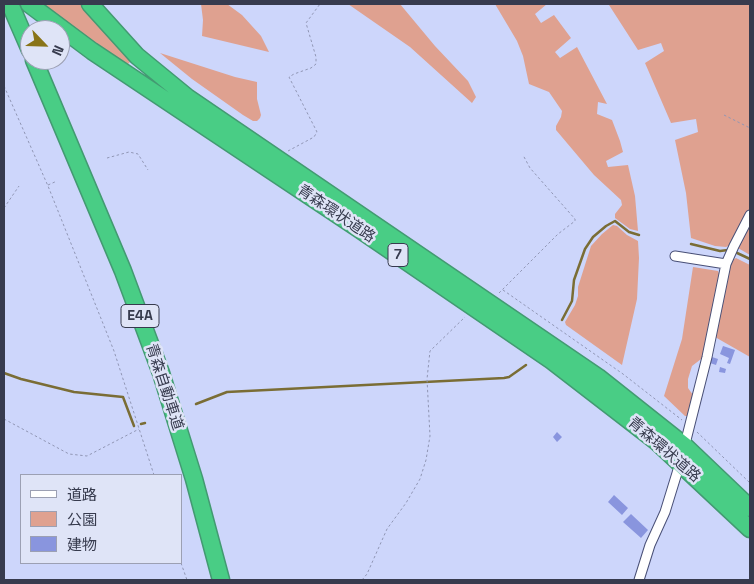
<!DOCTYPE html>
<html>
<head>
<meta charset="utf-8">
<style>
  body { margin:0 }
  #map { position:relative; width:754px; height:584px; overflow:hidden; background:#cdd6fb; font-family:"Space Grotesk","Noto Sans JP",sans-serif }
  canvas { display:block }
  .frame { position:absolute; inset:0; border:5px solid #373b4e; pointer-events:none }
  .legend { position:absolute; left:20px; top:474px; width:162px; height:90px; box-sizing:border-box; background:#dfe4f7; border:1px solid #9ca0b3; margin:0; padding:6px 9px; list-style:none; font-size:15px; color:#373b4e }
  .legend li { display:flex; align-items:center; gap:10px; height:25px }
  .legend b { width:25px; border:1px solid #9ca0b3 }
  .north { position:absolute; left:20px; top:20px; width:50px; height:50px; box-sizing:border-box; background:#dfe4f7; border:1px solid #9ca0b3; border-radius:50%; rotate:114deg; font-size:14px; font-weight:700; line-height:20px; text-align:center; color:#373b4e }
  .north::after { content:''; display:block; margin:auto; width:18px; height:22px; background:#897418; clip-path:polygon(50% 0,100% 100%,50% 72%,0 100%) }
</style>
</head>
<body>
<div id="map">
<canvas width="754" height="584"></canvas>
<div class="frame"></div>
<ul class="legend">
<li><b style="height:6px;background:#fff"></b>道路</li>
<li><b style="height:14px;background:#dfa190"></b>公園</li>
<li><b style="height:14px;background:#8995de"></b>建物</li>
</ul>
<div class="north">N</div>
</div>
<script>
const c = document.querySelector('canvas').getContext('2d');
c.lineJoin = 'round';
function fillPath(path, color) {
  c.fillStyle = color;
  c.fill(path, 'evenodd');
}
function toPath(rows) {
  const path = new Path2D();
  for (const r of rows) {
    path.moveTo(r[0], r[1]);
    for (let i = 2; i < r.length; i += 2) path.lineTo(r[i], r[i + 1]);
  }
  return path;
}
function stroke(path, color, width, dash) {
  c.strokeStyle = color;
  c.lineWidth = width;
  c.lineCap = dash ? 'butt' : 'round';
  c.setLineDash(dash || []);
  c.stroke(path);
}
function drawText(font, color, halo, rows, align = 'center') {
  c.font = font + ' "Space Grotesk","Noto Sans JP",sans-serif';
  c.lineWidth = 5;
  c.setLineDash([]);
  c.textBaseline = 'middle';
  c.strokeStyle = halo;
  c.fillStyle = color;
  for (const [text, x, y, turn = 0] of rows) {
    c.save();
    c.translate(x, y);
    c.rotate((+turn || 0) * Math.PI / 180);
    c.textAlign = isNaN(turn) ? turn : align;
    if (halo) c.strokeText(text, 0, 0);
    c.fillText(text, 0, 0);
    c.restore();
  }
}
fillPath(toPath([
  [42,4,85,4,131,61,126,66],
  [201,4,227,4,242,15,261,36,269,52,202,36,203,20],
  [348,4,400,4,435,46,468,81,476,97,472,103,410,47],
  [495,4,547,4,535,14,541,23,554,15,571,38,555,52,560,58,577,47,607,104,598,102,597,114,612,120,620,141,623,152,606,161,608,167,628,165,635,196,638,231,630,229,615,218,615,214,622,205,621,200,594,175,556,130,556,126,561,117,562,111,549,92,529,84,523,56,517,41],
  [611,4,750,4,750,210,730,245,726,247,715,246,691,238,686,193,675,140,698,132,696,119,671,123,645,63,664,51,661,43,638,50,609,5],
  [160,53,235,77,257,82,257,99,261,115,260,118,257,121,253,121,243,115,192,79],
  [750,224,750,255,738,248],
  [613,225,617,226,627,235,638,241,639,258,637,299,622,365,566,325,565,322,575,305,578,296,578,287,591,246,602,234],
  [736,258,750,265,750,357,715,337,731,261],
  [693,267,718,271,720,276,705,356,692,366,688,379,688,388,693,395,693,401,689,416,685,416,664,396,682,339]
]), '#dfa190');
stroke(toPath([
  [691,244,720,251,728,250],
  [735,252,750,259],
  [562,320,572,301,574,280,585,249,593,237,606,226,615,221,629,232,639,235],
  [4,373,21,379,74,392,123,397,134,426],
  [196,404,227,392,504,378,509,377,526,365],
  [141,424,145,423]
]), '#7a6d35', 2.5);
fillPath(toPath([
  [723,346,735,350,730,364,727,363,729,358,720,354],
  [712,357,718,359,716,365,710,363],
  [720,367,726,369,725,373,719,372],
  [557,432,562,437,557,442,553,437],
  [614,495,628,508,622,515,608,502],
  [631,514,648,530,641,538,623,522]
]), '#8995de');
const street = toPath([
  [675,256,726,264],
  [684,448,707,357,726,264,734,246,750,215],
  [639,580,650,545,665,512,681,460]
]);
const highway = toPath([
  [10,4,30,50],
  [29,4,92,51,359,229,552,361,657,442,750,529],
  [90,4,137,56,187,97,598,377,685,446,750,508],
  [34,60,123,271,161,373,194,479,221,580]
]);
stroke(street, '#484f76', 11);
stroke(highway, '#439a72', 19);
stroke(toPath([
  [4,86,48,186,114,351,154,475],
  [724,115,750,128],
  [288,151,314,137,317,132,289,77,294,74,311,68,316,64,316,57,306,23,320,4],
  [107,158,129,152,138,154,148,170],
  [48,185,57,181],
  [4,208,19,186],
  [503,290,623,374,682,420],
  [499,293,558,234,575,221,575,219,530,168,523,155],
  [4,419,69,454,87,456,139,429],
  [697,432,750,483],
  [181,563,187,580],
  [362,580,367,574,387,529,406,503,420,479,426,460,430,436,427,379,430,351,465,317]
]), '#9096b4', 1, [2.5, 2.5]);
stroke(street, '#fff', 9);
stroke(highway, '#49cd85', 16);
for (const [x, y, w] of [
  [398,255,20],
  [140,316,38]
]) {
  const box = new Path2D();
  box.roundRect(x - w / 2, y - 11.5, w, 23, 4);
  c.fillStyle = '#dfe4f7';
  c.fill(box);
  stroke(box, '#373b4e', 1);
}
drawText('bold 14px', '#373b4e', null, [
  ["7",398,255],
  ["E4A",140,316]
]);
drawText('15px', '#373b4e', '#dfe4f7', [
  ["青森環状道路",336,214,34],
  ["青森自動車道",164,387,72],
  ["青森環状道路",664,450,41]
]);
</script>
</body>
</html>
